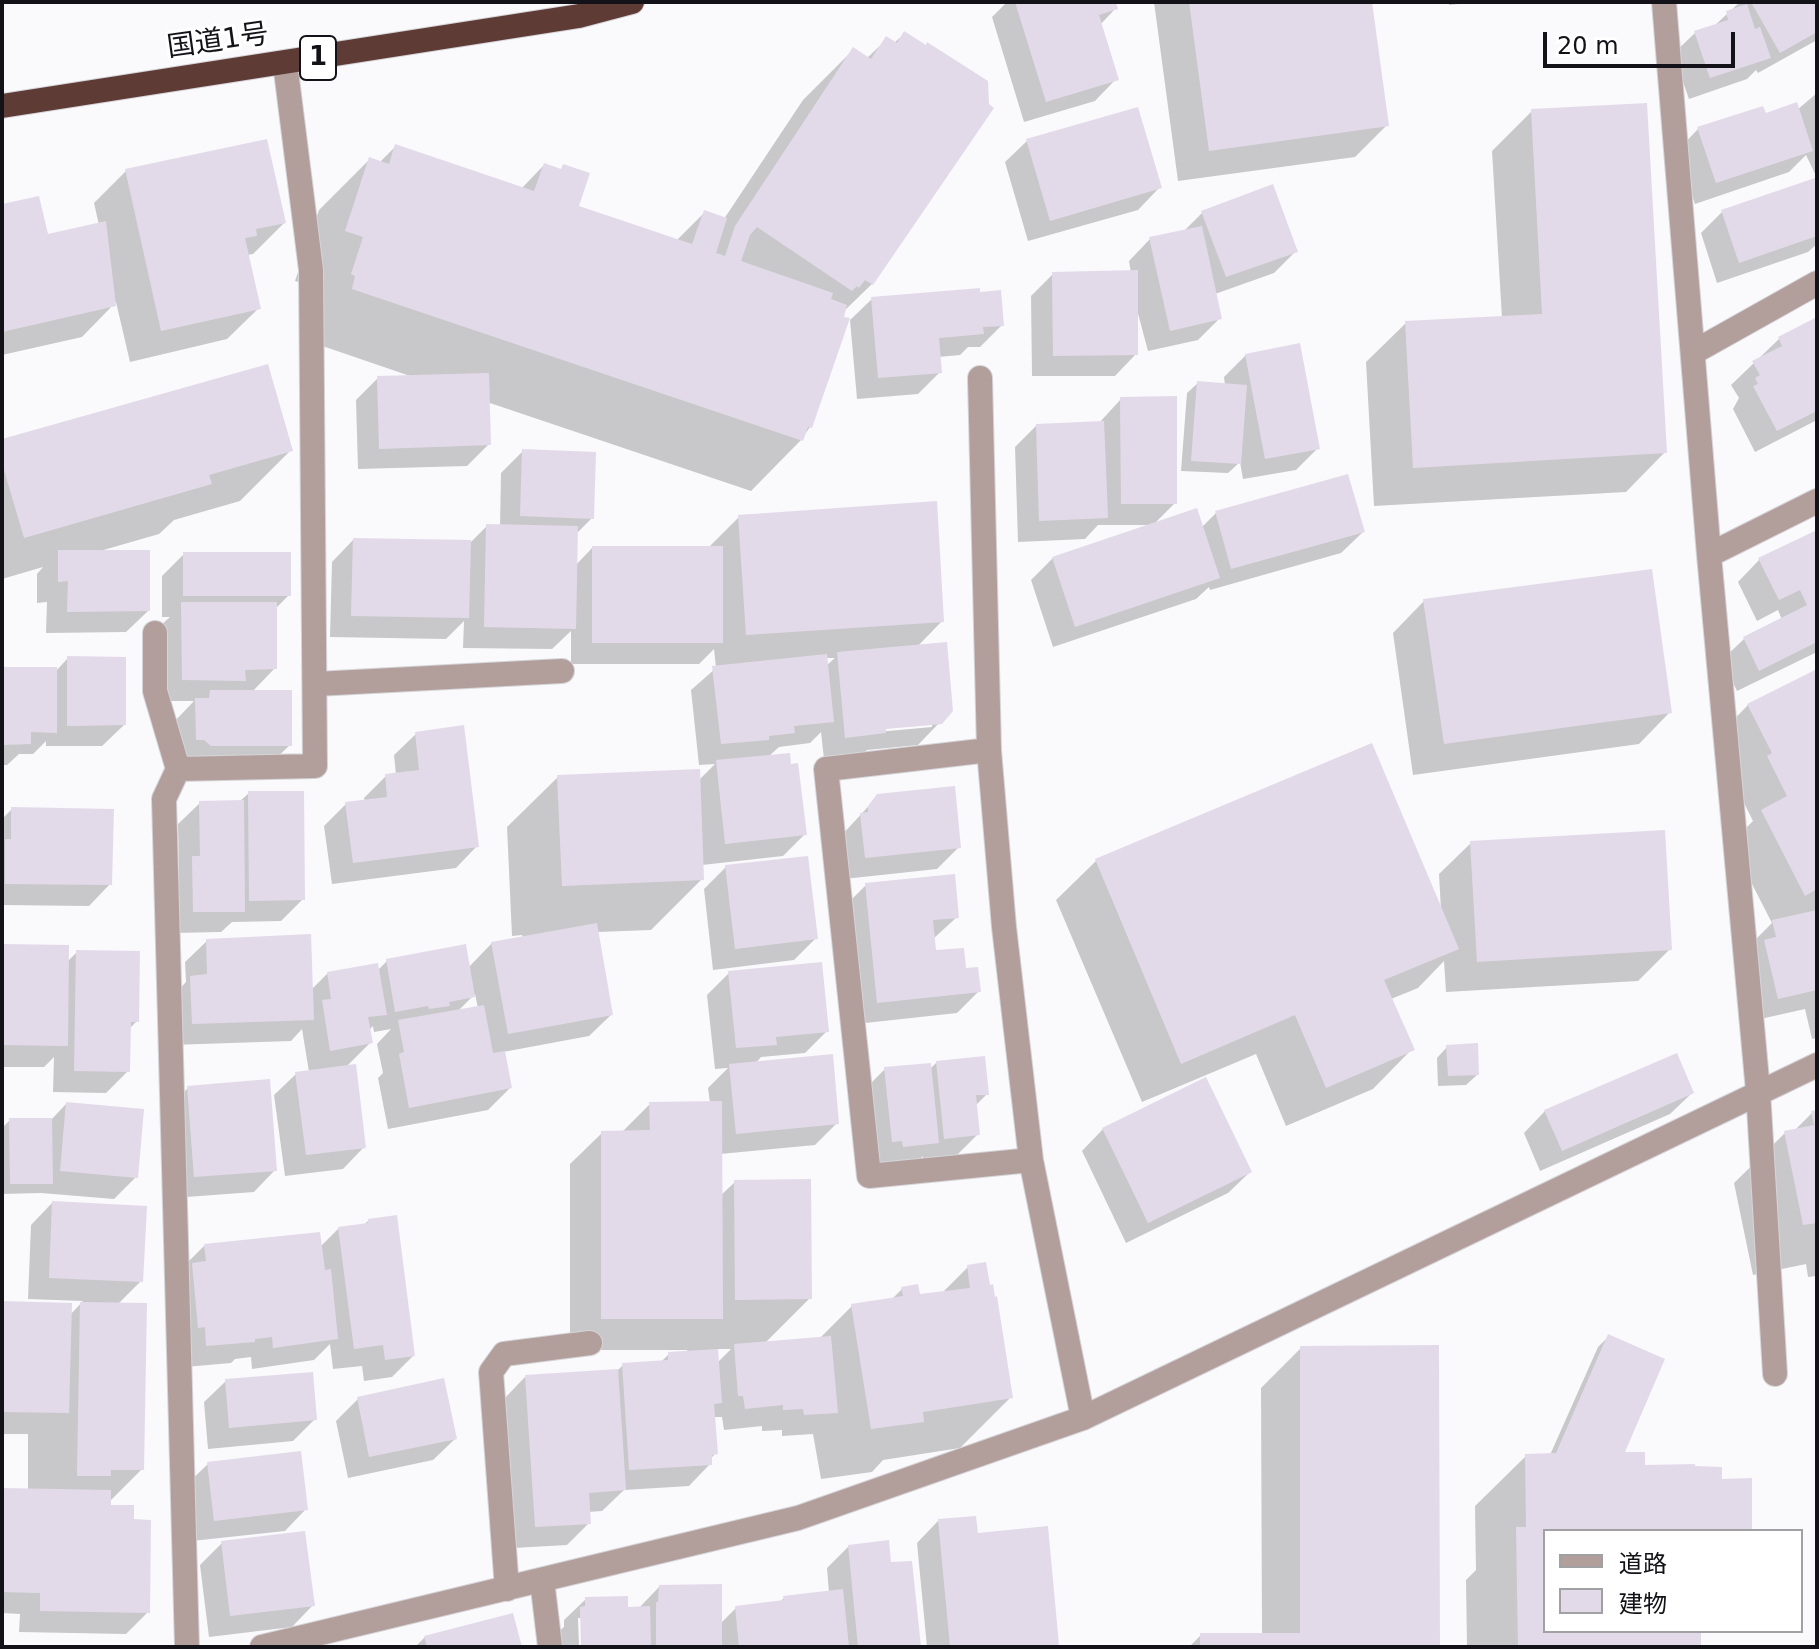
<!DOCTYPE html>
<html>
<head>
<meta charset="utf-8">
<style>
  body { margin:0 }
  #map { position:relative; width:1819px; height:1649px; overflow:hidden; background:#faf9fc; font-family:"DejaVu Sans","Noto Sans JP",sans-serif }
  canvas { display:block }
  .frame { position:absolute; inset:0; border:4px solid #131218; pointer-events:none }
  .legend { position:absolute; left:1543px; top:1529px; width:260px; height:104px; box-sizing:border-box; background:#fff; border:2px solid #a1a0a3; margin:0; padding:10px 14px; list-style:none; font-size:24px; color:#131218 }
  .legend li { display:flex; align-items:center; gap:16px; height:40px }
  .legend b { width:40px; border:2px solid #a1a0a3 }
  .scale { position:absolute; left:1543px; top:32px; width:192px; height:36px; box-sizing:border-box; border:4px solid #131218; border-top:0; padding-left:10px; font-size:24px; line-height:28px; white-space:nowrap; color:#131218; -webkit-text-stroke:6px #fff; paint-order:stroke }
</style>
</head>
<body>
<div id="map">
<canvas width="1819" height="1649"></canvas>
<div class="frame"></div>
<ul class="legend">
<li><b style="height:10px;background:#b29f9c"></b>道路</li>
<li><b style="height:22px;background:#e3dae9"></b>建物</li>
</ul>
<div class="scale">20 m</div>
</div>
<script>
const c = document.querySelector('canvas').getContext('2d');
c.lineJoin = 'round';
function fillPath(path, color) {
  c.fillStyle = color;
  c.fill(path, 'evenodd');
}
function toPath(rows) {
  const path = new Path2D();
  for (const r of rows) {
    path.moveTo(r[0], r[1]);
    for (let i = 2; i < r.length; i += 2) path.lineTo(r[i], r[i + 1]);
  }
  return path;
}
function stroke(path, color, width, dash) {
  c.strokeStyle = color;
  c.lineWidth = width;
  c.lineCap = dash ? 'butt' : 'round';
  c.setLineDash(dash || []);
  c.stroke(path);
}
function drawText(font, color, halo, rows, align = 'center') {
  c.font = font + ' "DejaVu Sans","Noto Sans JP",sans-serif';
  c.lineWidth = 6;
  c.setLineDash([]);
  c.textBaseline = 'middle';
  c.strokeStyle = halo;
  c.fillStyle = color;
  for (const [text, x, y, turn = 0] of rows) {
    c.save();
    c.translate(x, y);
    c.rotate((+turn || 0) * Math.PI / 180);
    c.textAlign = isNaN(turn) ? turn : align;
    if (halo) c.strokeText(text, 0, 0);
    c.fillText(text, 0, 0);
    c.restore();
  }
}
fillPath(toPath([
  [1007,2,1114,2,1116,8,1100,25,1116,79,1095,101,1024,122,992,17],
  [1154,2,1370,2,1387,125,1355,157,1178,181],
  [1449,2,1478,2,1449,5],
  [1740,2,1817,2,1817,40,1758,73,1756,70,1747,79,1689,99,1673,54,1695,33,1713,27],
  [904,34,872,284,843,312,810,427,801,440,751,491,487,402,489,444,467,466,358,469,356,400,378,378,413,377,302,339,314,287,295,281,319,210,369,160,379,163,396,146,521,189,544,165,577,207,676,241,704,213,724,219,803,100,853,50,866,59,887,39,894,43],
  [1817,93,1817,178,1806,155,1789,172,1695,204,1677,151,1698,129,1797,110],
  [1532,111,1665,452,1626,492,1374,506,1366,362,1406,323,1502,318,1492,151],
  [1027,141,1159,188,1138,210,1028,241,1005,162],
  [126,171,284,223,253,254,247,255,259,308,227,339,130,362,116,302,82,337,2,355,2,206,47,237,99,225,94,203],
  [1817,192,1817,244,1808,252,1717,283,1701,233,1722,212],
  [1203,212,1296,251,1274,273,1215,294,1220,318,1198,340,1148,351,1136,306,1136,354,1115,376,1032,376,1031,296,1053,274,1131,273,1129,261,1150,239,1183,232],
  [872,299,1002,325,980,347,968,347,960,355,938,357,940,372,918,394,857,399,850,320],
  [1817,319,1817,420,1755,452,1733,409,1739,398,1731,385,1779,339],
  [1246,355,1318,448,1296,470,1243,479,1240,462,1228,473,1181,471,1187,393,1198,383,1225,385,1224,377],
  [1121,399,1175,503,1154,524,1202,527,1216,513,1363,532,1341,553,1210,590,1209,587,1196,599,1053,647,1031,580,1053,558,1149,525,1098,525,1085,539,1018,542,1015,447,1036,426,1099,423],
  [2,441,290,451,240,501,174,520,159,534,100,551,148,611,126,632,46,633,47,602,37,603,37,574,43,567,2,579],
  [523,451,592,518,576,534,575,566,592,548,708,548,739,517,942,621,917,647,940,722,918,745,867,750,863,754,824,759,821,732,810,743,779,747,768,757,805,834,783,856,702,865,702,879,651,930,597,932,611,1015,589,1036,503,1052,510,1088,488,1110,388,1129,378,1078,383,1073,377,1044,391,1029,374,1032,373,1026,368,1031,370,1043,345,1068,364,1147,343,1169,285,1176,274,1095,296,1074,309,1072,302,1029,291,1041,171,1045,169,1000,186,982,185,962,207,941,311,990,327,974,378,970,387,961,468,968,492,943,523,938,522,935,512,936,507,827,558,777,698,781,715,764,699,765,691,690,716,668,714,649,699,664,571,664,571,631,552,649,463,648,464,621,446,639,330,637,332,562,353,540,471,542,487,526,500,527,501,473],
  [826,658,835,658,826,666],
  [932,723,932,727,877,732,876,728],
  [475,994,478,1008,458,1011],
  [1817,532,1817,652,1737,691,1722,660,1744,639,1782,620,1778,610,1757,621,1738,582,1759,560],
  [184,554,289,595,275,609,275,668,252,692,290,745,268,766,189,767,174,722,194,701,161,701,160,626,170,617,162,617,162,576],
  [1424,601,1670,712,1639,744,1413,775,1393,633],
  [68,658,124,725,102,746,46,746,46,741,33,754,19,754,7,765,2,765,2,669,55,672],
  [1817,671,1817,1038,1812,1039,1805,1009,1756,1020,1751,944,1772,923,1731,843,1753,821,1737,789,1717,737,1748,705],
  [416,734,477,846,456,868,332,884,324,826,346,804,365,802,364,798,386,776,396,775,394,755],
  [249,793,303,899,281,921,232,922,221,932,172,933,171,880,179,872,178,824,200,803,239,802],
  [878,796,959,847,937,869,844,879,840,837],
  [12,809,110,884,89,906,2,905,2,819],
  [1471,843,1669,950,1638,981,1446,992,1444,961,1418,988,1391,999,1412,1049,1373,1089,1286,1126,1256,1054,1142,1102,1056,900,1096,861,1441,910,1439,874],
  [726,867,816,938,794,960,713,970,704,889],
  [866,885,957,917,933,939,934,953,965,970,979,991,957,1013,856,1024,845,906],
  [2,946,67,962,77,952,137,1021,129,1029,128,1071,106,1093,53,1092,54,1057,44,1067,2,1067],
  [729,973,827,1031,805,1053,761,1057,755,1064,837,1123,815,1145,720,1154,720,1196,735,1182,810,1298,765,1343,819,1339,852,1306,891,1300,902,1289,918,1297,941,1294,968,1267,1011,1397,960,1448,883,1460,872,1472,821,1479,813,1434,782,1436,782,1430,762,1431,762,1426,724,1430,722,1417,713,1417,716,1453,710,1459,710,1464,689,1486,624,1490,602,1511,588,1512,589,1523,567,1545,514,1548,504,1399,525,1377,616,1372,623,1365,661,1362,669,1354,688,1353,687,1350,570,1350,570,1164,602,1133,621,1133,650,1104,710,1103,708,1088,728,1068,715,1069,707,995],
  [716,1349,731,1349,717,1363],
  [1447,1047,1477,1075,1466,1085,1438,1086,1437,1058],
  [937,1062,987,1094,975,1106,978,1134,956,1156,923,1160,923,1156,915,1164,882,1167,881,1162,871,1163,863,1091,885,1069,929,1070],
  [188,1088,275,1170,254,1192,173,1198,166,1110],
  [1692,1093,1670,1114,1540,1171,1524,1133,1545,1111],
  [66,1104,136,1177,114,1199,41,1193,2,1194,2,1128,10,1120,51,1120],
  [1817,1112,1817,1276,1808,1277,1806,1264,1753,1275,1734,1183,1785,1133,1794,1131,1812,1113],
  [1103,1129,1250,1172,1228,1193,1126,1243,1082,1151],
  [52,1203,141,1281,117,1305,142,1469,109,1502,148,1612,126,1634,19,1632,20,1614,2,1613,2,1490,28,1491,28,1434,2,1434,2,1303,70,1315,83,1301,28,1299,31,1225],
  [369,1220,413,1356,392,1377,364,1381,362,1366,333,1369,330,1344,314,1360,252,1369,251,1357,235,1359,231,1363,185,1367,183,1267,205,1245,320,1247,339,1228,364,1225],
  [1608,1337,1622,1454,1643,1468,1720,1481,1750,1531,1545,1531,1545,1631,1699,1631,1699,1647,1467,1647,1466,1580,1476,1570,1475,1506,1526,1456,1550,1455,1598,1347],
  [1301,1348,1438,1647,1189,1647,1201,1635,1262,1635,1261,1388],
  [226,1381,315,1419,293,1441,208,1449,204,1402],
  [358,1399,455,1439,433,1460,348,1478,336,1421],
  [208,1464,306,1509,285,1531,192,1541,186,1485],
  [938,1521,976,1535,1057,1644,1054,1647,927,1647,917,1543],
  [222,1543,313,1605,292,1627,209,1637,200,1565],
  [849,1546,889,1565,919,1647,583,1647,582,1618,578,1618,579,1647,560,1647,559,1631,564,1627,564,1620,586,1599,627,1609,638,1609,659,1587,720,1624,736,1608,779,1603,784,1598,829,1593,827,1568],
  [425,1637,520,1647,415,1647]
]), '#0003');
fillPath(toPath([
  [1015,2,1116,2,1118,9,1099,15,1119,80,1046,102],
  [1189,2,1372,2,1389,126,1209,151],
  [1751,2,1817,2,1817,32,1780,53],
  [1747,4,1755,29,1760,27,1771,58,1710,78,1694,31,1728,20,1726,11],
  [904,31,926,45,927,42,988,81,989,104,994,108,873,285,865,280,859,288,857,286,852,291,757,227,750,235,741,261,833,293,831,299,847,305,844,317,850,318,812,428,808,427,803,441,352,289,355,276,351,274,363,237,345,231,369,157,389,164,395,144,534,191,544,163,561,169,563,164,590,173,579,206,692,244,704,210,727,218,716,253,725,256,735,226,853,47,871,59,886,36,897,43],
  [1797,102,1813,151,1716,183,1697,127,1763,106,1766,113],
  [1647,103,1667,453,1413,468,1405,321,1542,314,1531,109],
  [1138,107,1162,188,1050,221,1026,139],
  [267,139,286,223,256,229,257,236,245,238,261,309,161,331,125,169],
  [1815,178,1817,185,1817,236,1739,263,1721,210],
  [1273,184,1298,252,1226,277,1201,211],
  [39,196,48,234,106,221,116,306,2,332,2,204],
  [1202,226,1222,319,1170,331,1149,237],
  [1138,270,1138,355,1053,356,1052,272],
  [980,288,980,292,1001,290,1004,326,983,327,984,334,939,338,942,373,878,378,871,297],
  [1817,317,1817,411,1777,431,1753,386,1758,384,1755,378,1760,375,1752,361,1782,346,1778,337],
  [1300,343,1320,449,1265,459,1245,354],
  [268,364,293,451,209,475,212,484,24,538,2,463,2,439],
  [489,373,491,445,379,449,377,376],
  [1197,381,1247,385,1241,464,1191,461],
  [1177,396,1177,504,1121,504,1120,397],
  [1104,421,1108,518,1039,521,1036,424],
  [522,449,596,452,594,519,520,516],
  [1348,474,1365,532,1231,569,1215,511],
  [937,501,944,622,746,635,738,515],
  [1197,508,1220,578,1075,627,1052,557],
  [486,524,578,526,576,629,484,627],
  [1817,530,1817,642,1759,671,1743,637,1807,605,1800,590,1779,600,1758,558],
  [353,538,471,540,469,618,351,616],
  [592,546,723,546,723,643,592,643],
  [58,550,150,550,150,611,67,612,68,581,58,582],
  [183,552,291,552,291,596,183,596],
  [1652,569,1672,713,1444,744,1423,599],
  [181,602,277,602,277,669,245,670,246,681,182,680],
  [947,642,953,711,942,724,886,729,886,733,845,738,837,652],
  [827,654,834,722,794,726,795,733,769,736,769,740,721,744,712,666],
  [67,656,126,657,126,725,67,726],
  [2,667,57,667,57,733,31,732,31,744,2,745],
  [1817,669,1817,889,1805,896,1761,810,1787,796,1767,756,1772,753,1747,704],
  [210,690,292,690,292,746,211,746,204,740,196,740,195,698,209,698],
  [464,725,479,847,353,863,345,802,387,797,385,774,419,770,415,732],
  [1372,743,1459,949,1384,980,1415,1050,1326,1088,1295,1015,1181,1064,1095,859],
  [790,753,791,764,798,763,807,835,725,844,716,760],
  [700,769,704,880,562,886,557,775],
  [955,786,961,848,865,858,860,813,868,812,868,806,877,794],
  [248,791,304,791,305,900,249,901],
  [244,800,245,912,193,912,192,856,200,856,199,801],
  [11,807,114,809,112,885,5,884,5,839,11,839],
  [1665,830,1672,950,1477,962,1470,841],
  [808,856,818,939,735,949,725,865],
  [955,874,959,918,933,920,936,950,964,948,966,968,978,967,981,992,877,1003,865,883],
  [1817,910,1817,990,1778,999,1764,940,1776,937,1772,920],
  [597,923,613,1015,508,1034,491,942],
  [311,934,314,1020,192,1024,190,976,207,974,206,939],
  [2,944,69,945,68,1046,2,1045],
  [466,944,475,997,449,1002,450,1006,429,1009,428,1006,395,1012,386,959],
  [76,950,140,951,139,1022,131,1022,130,1072,74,1071],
  [822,962,829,1032,776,1037,777,1045,736,1048,728,971],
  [378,963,387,1015,368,1017,373,1043,330,1051,322,1000,331,999,327,972],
  [484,1005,493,1053,505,1051,512,1088,409,1108,399,1054,404,1052,398,1020],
  [1478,1043,1479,1075,1448,1076,1446,1045],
  [1677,1053,1694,1093,1562,1151,1544,1110],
  [833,1054,839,1124,736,1134,729,1064],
  [985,1056,989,1095,976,1095,980,1135,944,1139,936,1061],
  [931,1063,939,1143,903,1147,902,1141,892,1142,884,1067],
  [356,1064,366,1148,306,1155,295,1072],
  [1206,1077,1252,1172,1148,1223,1102,1128],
  [270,1079,277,1171,194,1177,187,1086],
  [722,1101,723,1319,601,1319,601,1131,650,1130,649,1102],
  [66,1102,144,1109,138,1178,60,1171],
  [1817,1110,1817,1223,1803,1225,1784,1131,1814,1125,1811,1111],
  [9,1118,52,1118,53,1184,10,1184],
  [811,1179,812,1299,735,1300,734,1180],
  [52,1201,147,1206,143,1282,49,1278],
  [397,1215,415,1356,385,1360,383,1345,354,1349,338,1227,368,1223,368,1219],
  [320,1232,325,1270,331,1269,338,1339,273,1348,272,1337,255,1339,255,1342,206,1346,205,1327,198,1328,192,1263,206,1261,204,1244],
  [986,1262,990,1285,993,1284,995,1297,997,1296,1013,1398,923,1412,924,1422,871,1429,851,1304,903,1296,901,1287,918,1284,920,1294,970,1288,967,1265],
  [2,1301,72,1303,69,1413,2,1412],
  [80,1302,147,1303,144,1470,111,1470,111,1476,77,1476],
  [1608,1334,1665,1359,1625,1452,1645,1452,1645,1465,1695,1464,1695,1466,1722,1467,1722,1479,1752,1478,1752,1531,1545,1531,1545,1631,1701,1631,1701,1647,1518,1647,1516,1527,1526,1527,1525,1454,1556,1453],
  [831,1336,838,1413,804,1415,803,1409,783,1410,783,1405,745,1409,743,1396,738,1396,734,1344],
  [1439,1345,1440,1647,1200,1647,1200,1633,1300,1633,1300,1346],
  [718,1349,722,1403,714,1404,718,1454,712,1455,712,1465,629,1470,622,1363,668,1360,668,1352],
  [618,1369,626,1490,589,1493,591,1524,535,1527,525,1375],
  [313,1372,317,1420,229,1428,225,1379],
  [444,1378,457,1439,369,1457,357,1397],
  [301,1451,308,1510,214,1521,207,1462],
  [2,1488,111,1490,111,1505,134,1505,134,1519,151,1520,150,1613,40,1611,40,1593,2,1592],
  [976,1516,978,1533,1048,1526,1059,1645,950,1647,938,1519],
  [305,1531,315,1606,230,1616,221,1541],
  [889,1540,891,1562,912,1561,921,1647,858,1647,848,1545],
  [722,1584,722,1647,656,1647,656,1602,658,1602,659,1585],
  [843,1589,849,1647,739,1647,735,1606,784,1600,783,1596],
  [628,1596,628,1607,650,1606,651,1647,581,1647,580,1607,585,1606,585,1597],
  [513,1613,522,1647,427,1647,424,1636]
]), '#e3dae9');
const minor = toPath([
  [1664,2,1709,555,1758,1091,1775,1374],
  [1694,352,1817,283],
  [980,378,989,750,1004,927,1031,1160,1083,1418],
  [1709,555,1817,501],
  [155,633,155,691,178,769,164,799,187,1647],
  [316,684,562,671],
  [989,750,826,769,869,1176,1031,1160],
  [178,769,315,766,311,270,285,63],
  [542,1580,550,1647],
  [507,1589,491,1372,504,1354,590,1343],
  [262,1647,798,1518,1083,1418,1817,1065]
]);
const highway = toPath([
  [2,106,579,16,632,2]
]);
stroke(minor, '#d5d4d8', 26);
stroke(highway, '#d5d4d8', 26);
stroke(minor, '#b29f9c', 24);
stroke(highway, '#5f3b36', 24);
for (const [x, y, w] of [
  [318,58,36]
]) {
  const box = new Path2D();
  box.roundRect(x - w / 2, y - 22, w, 44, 6);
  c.fillStyle = '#fff';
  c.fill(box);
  stroke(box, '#131218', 2);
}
drawText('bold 26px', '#131218', null, [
  ["1",318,58]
]);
drawText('28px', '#131218', '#fff', [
  ["国道1号",218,42,-8]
]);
</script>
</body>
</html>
